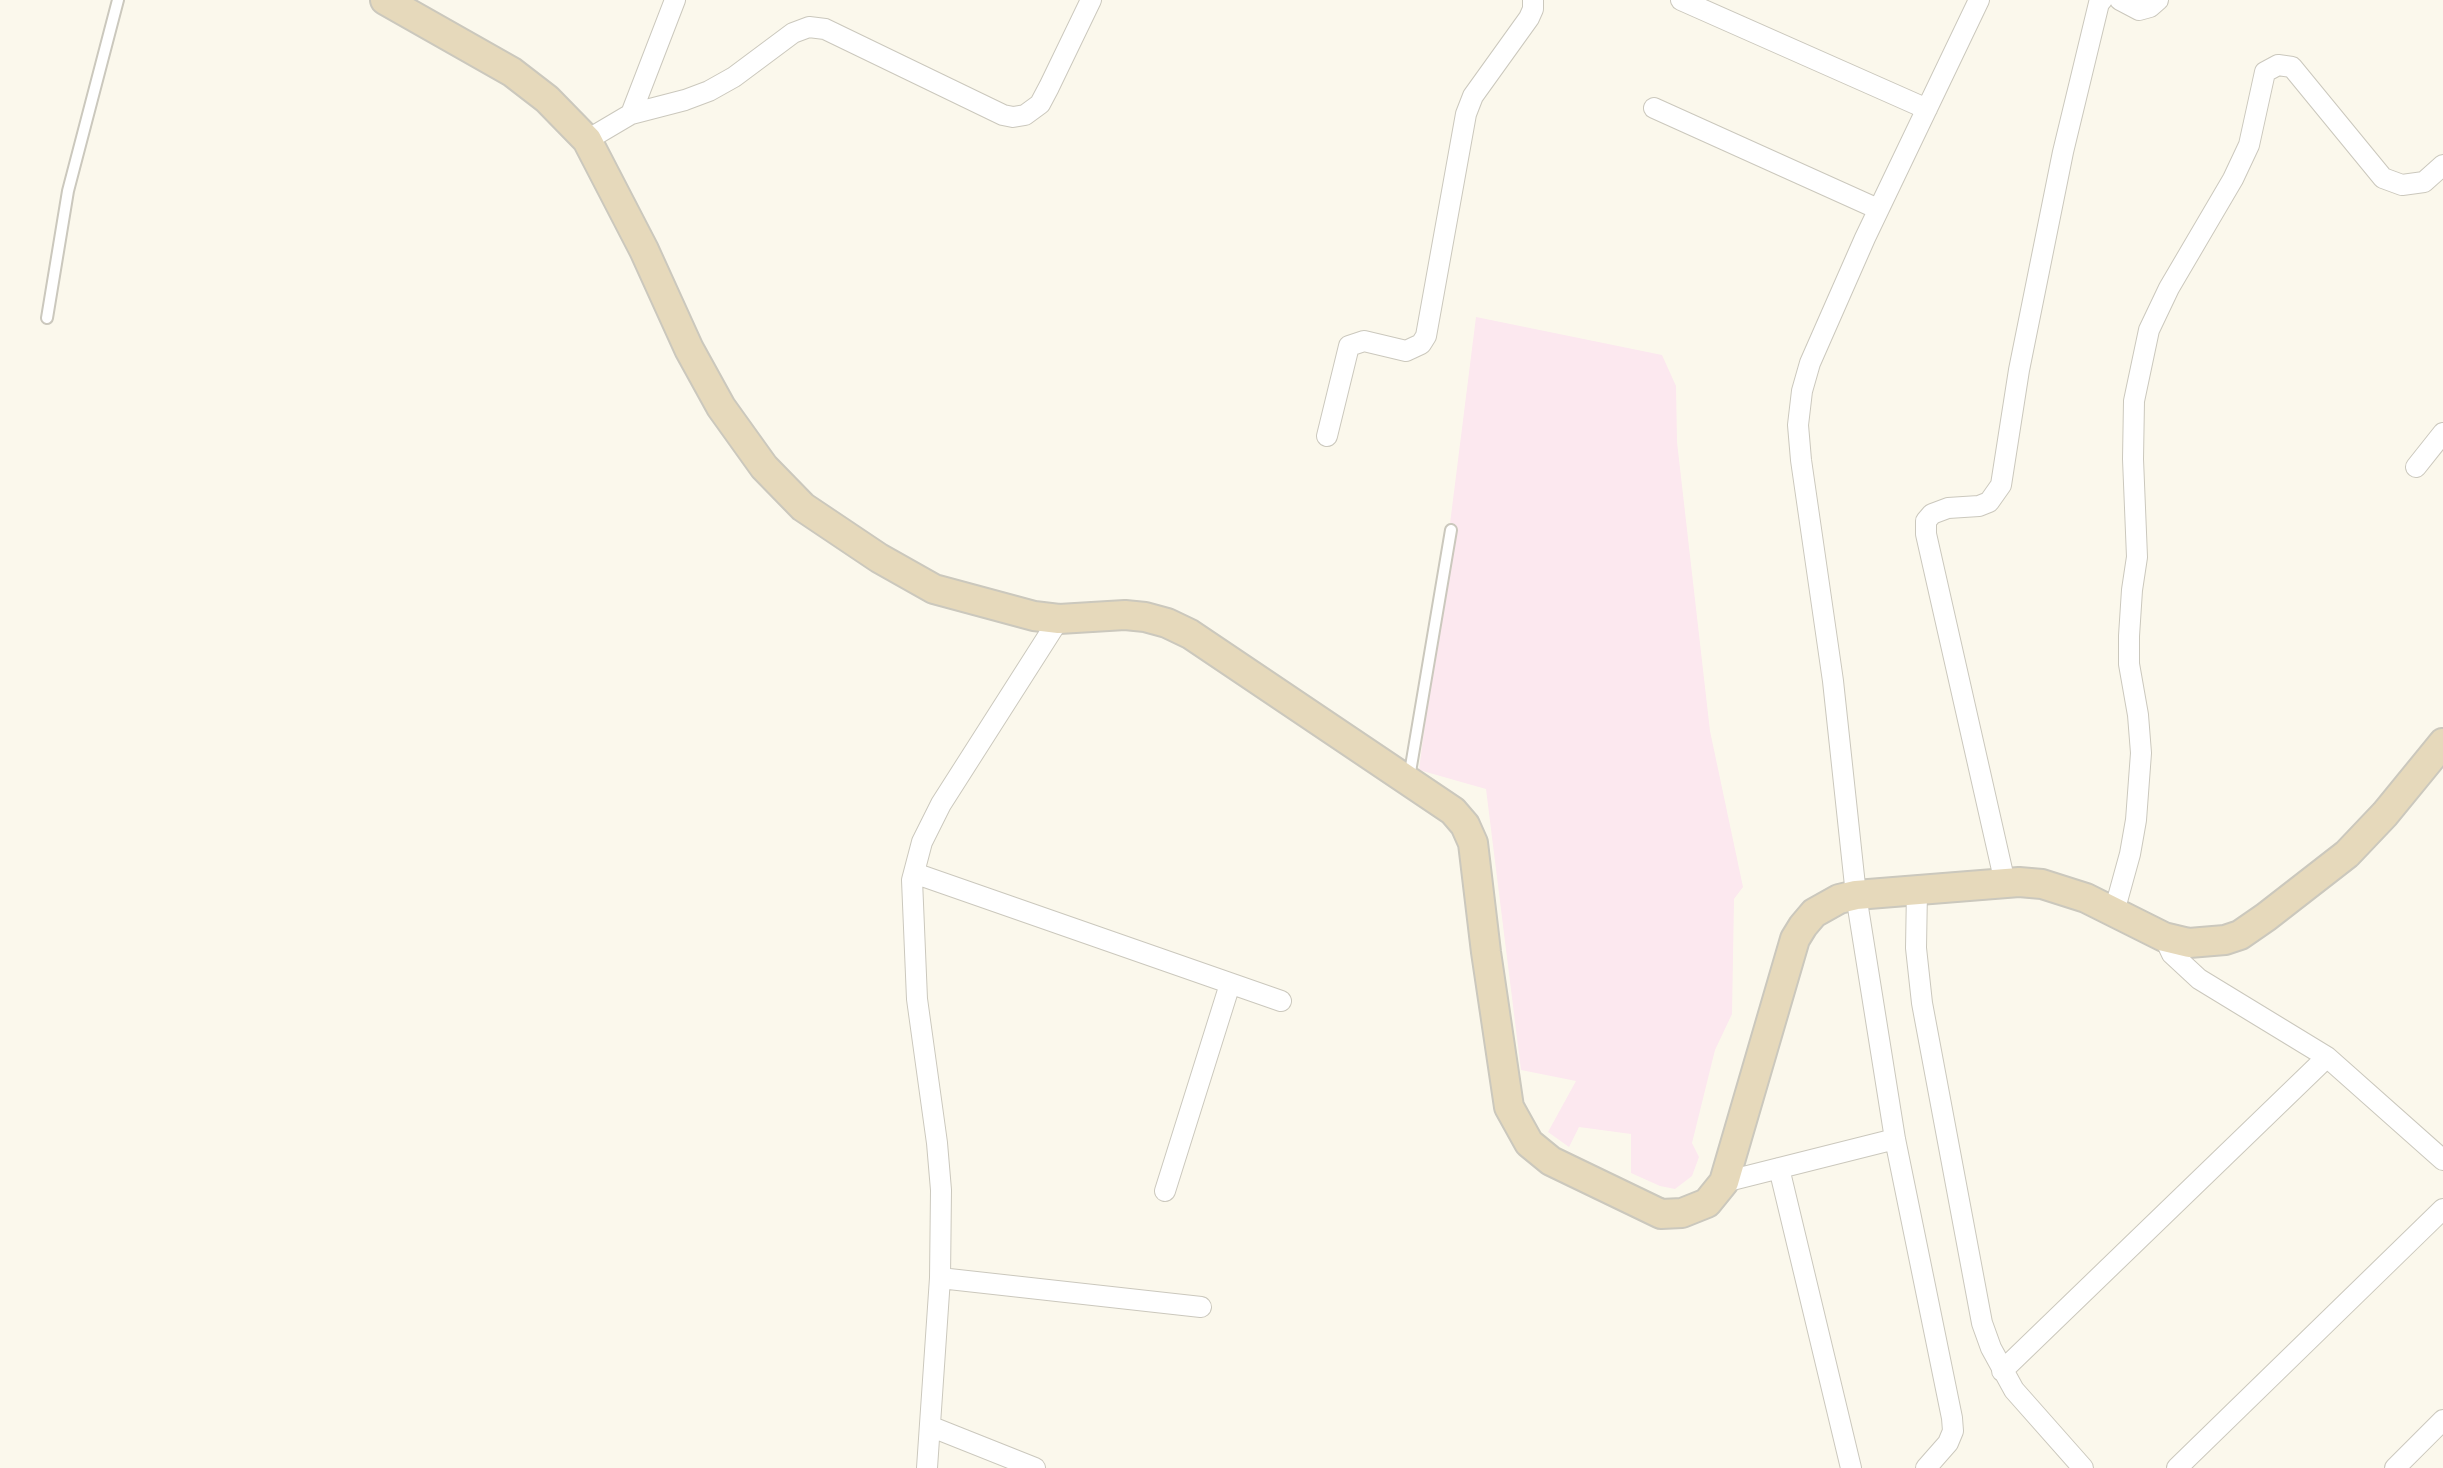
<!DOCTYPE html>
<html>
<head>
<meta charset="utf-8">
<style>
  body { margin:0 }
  canvas { display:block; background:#fbf8ec }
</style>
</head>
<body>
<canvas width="2443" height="1468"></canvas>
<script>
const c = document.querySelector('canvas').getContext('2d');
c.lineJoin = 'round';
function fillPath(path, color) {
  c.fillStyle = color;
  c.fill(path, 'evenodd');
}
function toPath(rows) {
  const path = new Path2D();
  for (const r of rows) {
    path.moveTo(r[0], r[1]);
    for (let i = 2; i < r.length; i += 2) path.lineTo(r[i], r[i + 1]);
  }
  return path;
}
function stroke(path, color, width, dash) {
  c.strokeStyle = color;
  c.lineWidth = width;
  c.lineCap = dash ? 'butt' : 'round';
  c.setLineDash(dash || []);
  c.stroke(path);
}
fillPath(toPath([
  [1476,317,1662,355,1676,386,1677,442,1710,731,1743,887,1734,899,1732,1014,1715,1050,1692,1143,1699,1157,1692,1176,1675,1189,1660,1186,1631,1173,1631,1134,1579,1127,1569,1147,1548,1132,1576,1081,1521,1070,1486,789,1419,770]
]), '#fce8ef');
const lane = toPath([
  [47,318,68,191,118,0],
  [1409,778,1451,530]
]);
const street = toPath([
  [1681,0,1927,109],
  [2120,0,2139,10,2150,7,2158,0],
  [1654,108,1878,209],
  [631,114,675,0],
  [587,140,631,114,685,100,709,91,734,77,793,33,809,27,825,29,1003,115,1013,117,1025,115,1040,104,1049,87,1091,0],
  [1327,436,1349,346,1364,341,1406,351,1421,344,1426,336,1466,114,1473,96,1529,18,1533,9,1533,0],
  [2416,467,2443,433],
  [914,873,1281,1001],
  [2005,883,1926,534,1926,521,1932,514,1948,508,1979,506,1989,502,2001,485,2019,370,2063,152,2099,3,2102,0],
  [1917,890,1916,948,1922,1003,1982,1323,1991,1348,2014,1390,2083,1468],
  [2114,912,2130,854,2136,820,2141,753,2138,715,2129,664,2129,636,2132,590,2137,557,2133,459,2134,401,2149,330,2169,288,2233,179,2249,145,2265,72,2278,65,2292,67,2383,178,2402,185,2424,182,2443,165],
  [2164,937,2172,954,2199,979,2327,1057,2443,1160],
  [1779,1168,1851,1468],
  [1724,1182,1895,1139],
  [1165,1191,1230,984],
  [940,1278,1201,1307],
  [2002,1371,2327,1057],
  [932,1427,1035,1468],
  [927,1468,940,1278,941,1190,937,1143,917,999,912,880,922,842,941,804,1059,619],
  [1926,1468,1948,1443,1953,1431,1952,1418,1895,1139,1856,895,1833,681,1801,460,1798,425,1802,391,1810,363,1865,238,1979,0],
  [2177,1468,2443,1209],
  [2395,1468,2443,1420]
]);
const secondary = toPath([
  [385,0,512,72,547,99,587,140,644,250,689,349,721,407,764,467,803,507,879,558,934,589,1034,616,1059,619,1125,615,1145,617,1167,623,1190,634,1453,811,1465,825,1473,843,1486,952,1509,1107,1529,1143,1551,1161,1661,1214,1682,1213,1707,1203,1724,1182,1795,939,1803,926,1814,913,1839,899,1856,895,2019,882,2042,884,2086,898,2164,937,2189,943,2225,940,2240,935,2266,917,2347,854,2385,814,2443,743]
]);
stroke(lane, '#cbc8bd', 14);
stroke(street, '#cbc8bd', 22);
stroke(secondary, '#cbc8bd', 32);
stroke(lane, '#fff', 10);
stroke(street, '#fff', 20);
stroke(secondary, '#e6d9bb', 28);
</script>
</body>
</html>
